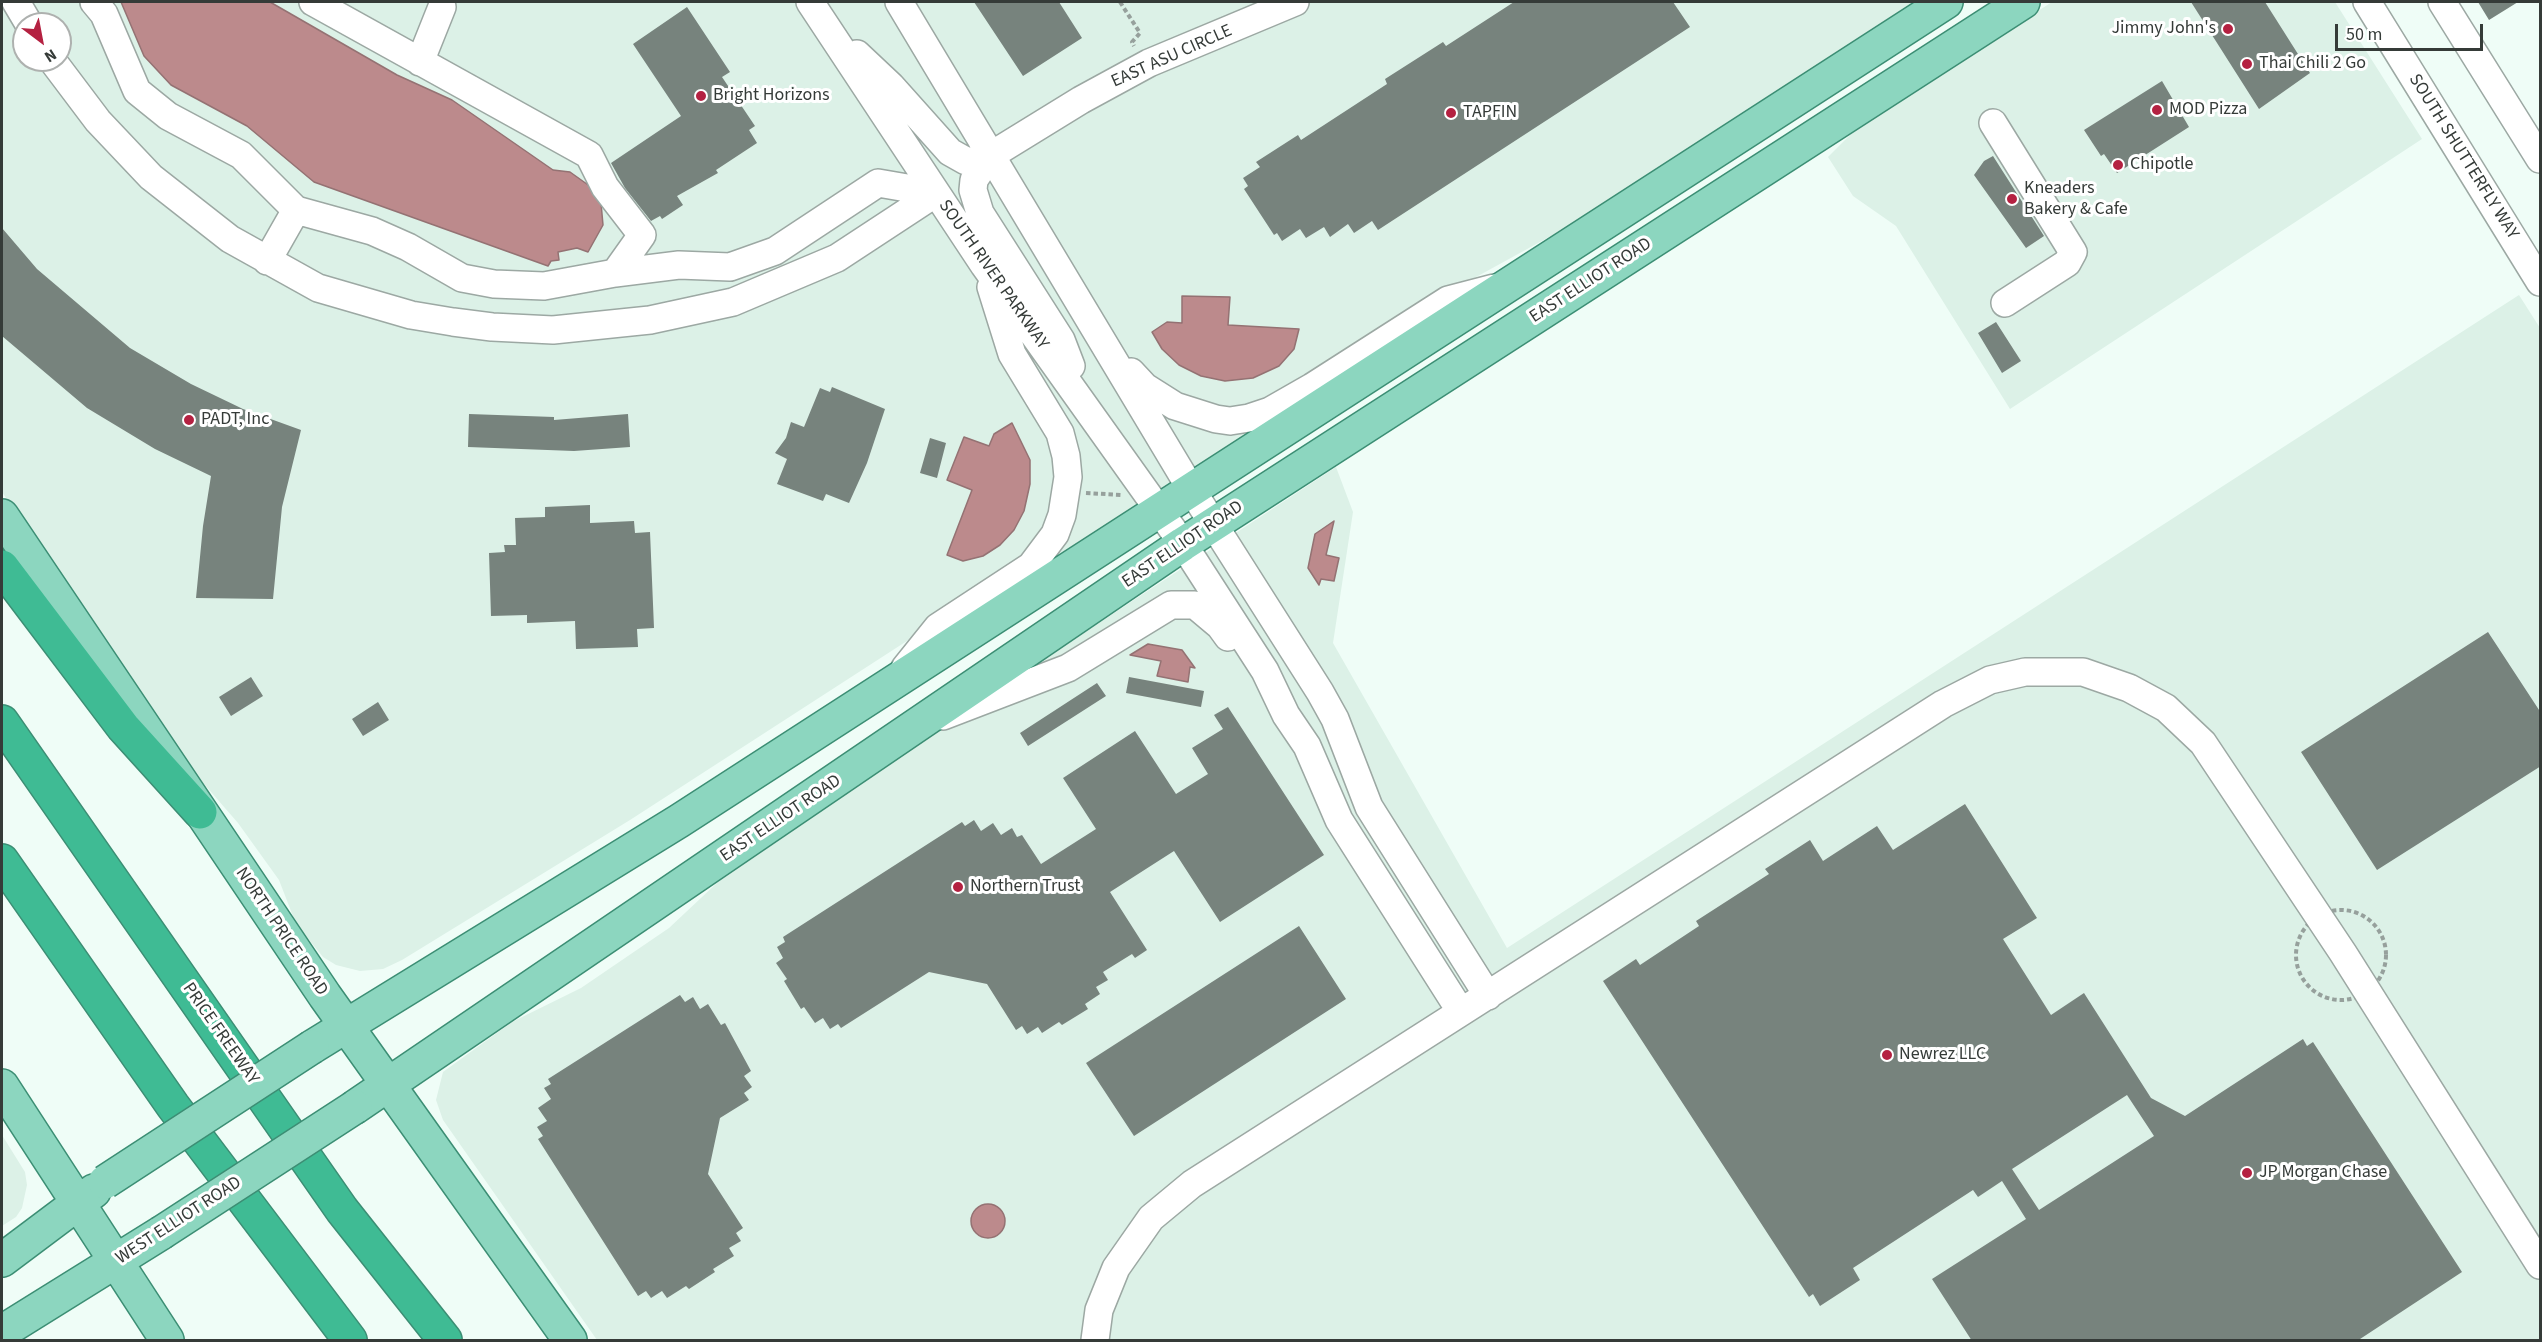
<!DOCTYPE html>
<html>
<head>
<meta charset="utf-8">
<style>
  body { margin:0 }
  #map { position:relative; width:2542px; height:1342px; overflow:hidden; background:#effdf7; font-family:"Source Sans 3",sans-serif }
  canvas { display:block }
  .frame { position:absolute; inset:0; border:3px solid #353b38; pointer-events:none }
  .north { position:absolute; left:12px; top:12px; width:60px; height:60px; box-sizing:border-box; background:#fff; border:2px solid #aeb1af; border-radius:50%; rotate:148deg; font-size:16px; font-weight:700; line-height:24px; text-align:center; color:#353b38 }
  .north::after { content:''; display:block; margin:auto; width:21px; height:27px; background:#b42141; clip-path:polygon(50% 0,100% 100%,50% 72%,0 100%) }
  .scale { position:absolute; left:2335px; top:24px; width:148px; height:27px; box-sizing:border-box; border:3px solid #353b38; border-top:0; padding-left:8px; font-size:18px; line-height:21px; white-space:nowrap; color:#353b38; -webkit-text-stroke:4px #fff; paint-order:stroke }
</style>
</head>
<body>
<div id="map">
<canvas width="2542" height="1342"></canvas>
<div class="frame"></div>
<div class="north">N</div>
<div class="scale">50 m</div>
</div>
<script>
const c = document.querySelector('canvas').getContext('2d');
c.lineJoin = 'round';
function fillPath(path, color) {
  c.fillStyle = color;
  c.fill(path, 'evenodd');
}
function toPath(rows) {
  const path = new Path2D();
  for (const r of rows) {
    if (r.length === 3) {
      path.moveTo(r[0] + r[2], r[1]);
      path.arc(r[0], r[1], r[2], 0, 2 * Math.PI);
      continue;
    }
    path.moveTo(r[0], r[1]);
    for (let i = 2; i < r.length; i += 2) path.lineTo(r[i], r[i + 1]);
  }
  return path;
}
function stroke(path, color, width, dash) {
  c.strokeStyle = color;
  c.lineWidth = width;
  c.lineCap = dash ? 'butt' : 'round';
  c.setLineDash(dash || []);
  c.stroke(path);
}
function drawText(font, color, halo, rows, align = 'center') {
  c.font = font + ' "Source Sans 3",sans-serif';
  c.lineWidth = 6;
  c.setLineDash([]);
  c.textBaseline = 'middle';
  c.strokeStyle = halo;
  c.fillStyle = color;
  for (const [text, x, y, turn = 0] of rows) {
    c.save();
    c.translate(x, y);
    c.rotate((+turn || 0) * Math.PI / 180);
    c.textAlign = isNaN(turn) ? turn : align;
    if (halo) c.strokeText(text, 0, 0);
    c.fillText(text, 0, 0);
    c.restore();
  }
}
fillPath(toPath([
  [2,2,1917,2,1580,220,1447,293,1249,432,1065,551,1009,575,630,820,402,960,383,969,360,971,336,965,323,957,296,924,279,880,238,823,185,762,2,492],
  [24,24,60,24,60,60,24,60],
  [2052,2,2335,2,2422,139,2010,409,1896,226,1853,196,1828,157,1859,126],
  [2519,295,2540,328,2540,1340,597,1340,443,1120,436,1100,443,1072,512,1022,581,988,669,928,718,882,1026,671,1336,467,1353,512,1333,643,1507,948],
  [2,1135,25,1172,27,1185,22,1208,16,1217,2,1226]
]), '#dcf1e7');
const water = toPath([
  [121,2,270,2,397,75,452,100,553,170,570,172,591,187,601,203,603,225,588,252,577,248,558,252,559,260,551,261,548,266,314,182,247,126,171,85,144,56,121,2],
  [1182,296,1230,297,1228,325,1299,329,1294,349,1279,366,1253,378,1225,381,1201,376,1179,365,1162,349,1152,332,1167,322,1182,323,1182,296],
  [1012,423,1030,460,1030,484,1024,511,1014,530,1000,545,983,556,963,561,947,555,972,490,947,480,964,437,989,446,994,434,1012,423],
  [1334,521,1326,555,1339,558,1334,581,1321,579,1319,585,1308,568,1315,534,1334,521],
  [1148,644,1182,650,1195,668,1190,667,1188,682,1157,676,1161,661,1130,655,1148,644],
  [988,1221,17]
]);
fillPath(water, '#bc8a8c');
stroke(water, '#947273', 1.5);
fillPath(toPath([
  [974,2,1059,2,1082,38,1023,76],
  [1514,2,1673,2,1690,27,1378,230,1372,221,1354,233,1348,224,1330,237,1324,227,1306,238,1300,229,1282,241,1277,233,1274,235,1244,189,1248,186,1243,178,1260,167,1256,162,1298,135,1301,140,1387,84,1385,79,1443,42,1446,46],
  [2191,2,2265,2,2310,73,2259,109],
  [2478,2,2518,2,2489,20],
  [687,7,730,72,722,77,755,126,749,130,757,143,716,170,718,173,677,196,683,205,662,219,660,216,651,221,625,188,611,163,681,116,633,44],
  [2162,81,2189,127,2117,173,2104,154,2101,156,2084,130],
  [1993,156,2044,236,2026,248,1974,175,1984,161],
  [2,228,37,269,130,348,191,384,243,409,301,430,282,507,273,599,196,598,203,526,211,476,155,449,87,408,2,336],
  [1996,322,2021,361,2002,373,1978,333],
  [832,387,885,409,867,463,849,503,826,494,823,501,777,484,787,459,775,453,786,438,791,422,804,427,820,388,830,392],
  [469,414,554,417,554,420,628,414,630,447,574,451,468,447],
  [930,438,946,443,937,478,920,473],
  [590,505,590,523,634,521,635,533,650,532,654,628,637,629,638,647,576,649,575,621,527,623,527,615,491,616,489,553,505,552,504,545,516,545,515,518,545,517,545,507],
  [2488,632,2541,713,2541,766,2377,870,2301,752],
  [251,677,263,696,231,716,219,697],
  [1129,677,1204,691,1201,707,1126,693],
  [1097,683,1106,696,1028,746,1020,733],
  [378,702,389,720,363,736,352,719],
  [1228,707,1324,855,1220,922,1174,851,1110,892,1147,950,1135,958,1132,954,1103,972,1108,980,1096,987,1100,994,1085,1004,1088,1009,1062,1025,1059,1022,1042,1033,1038,1027,1027,1034,1022,1026,1016,1030,987,984,929,972,841,1028,838,1024,830,1029,823,1018,815,1023,804,1007,801,1009,784,981,787,979,776,963,783,958,777,947,785,942,783,937,962,822,965,826,974,820,981,831,993,823,1001,835,1012,828,1017,837,1022,835,1041,864,1096,829,1063,778,1135,731,1176,794,1208,774,1192,748,1223,729,1214,715],
  [1965,804,2037,918,2003,939,2051,1015,2084,993,2151,1098,2185,1116,2303,1039,2307,1046,2313,1042,2462,1272,2357,1341,1972,1341,1932,1279,2026,1219,2002,1181,1978,1197,1973,1190,1853,1268,1860,1280,1820,1306,1813,1294,1809,1297,1603,981,1636,959,1640,965,1699,926,1696,921,1769,874,1765,869,1810,840,1823,861,1877,826,1893,850],
  [2127,1095,2154,1136,2039,1210,2012,1169],
  [1299,926,1346,999,1134,1136,1086,1063],
  [680,995,685,1002,693,997,700,1009,708,1004,721,1025,725,1023,751,1071,744,1076,752,1087,744,1093,749,1100,720,1118,708,1174,743,1228,736,1233,741,1241,729,1248,734,1256,713,1269,715,1272,689,1289,686,1286,667,1298,662,1291,651,1298,646,1291,638,1296,538,1139,543,1136,537,1127,547,1121,538,1108,551,1099,544,1088,551,1084,548,1079]
]), '#77837d');
const minor = toPath([
  [16,2,29,24],
  [94,2,104,14,137,91,168,116,241,155,296,210,372,231,408,247,462,278,494,284,544,286,615,273,679,265,730,267,775,251,878,183,936,193],
  [313,2,589,155,605,187,642,235,615,273],
  [810,2,984,265,1183,544,1265,671,1286,715,1307,746,1339,820,1461,1012],
  [899,2,1191,489,1320,692,1335,719,1369,807,1488,996],
  [2367,2,2540,282],
  [2442,2,2540,159],
  [857,54,891,86,950,152,966,161,977,161,990,156,1081,100,1149,63,1295,2],
  [52,60,98,121,151,177,230,239,318,288,411,315,453,322,492,327,553,330,650,320,733,302,837,258,936,193],
  [420,62,442,7],
  [1993,123,2073,252,2067,263,2005,303],
  [990,156,974,180,973,190,980,213,1061,340,1071,366],
  [267,261,296,210],
  [1131,372,1145,387,1175,406,1216,419,1230,421,1249,418,1270,411,1312,387,1448,300,1494,288],
  [905,668,938,627,1031,566,1055,534,1062,515,1068,477,1066,456,1060,433,1012,354,991,287],
  [943,716,1068,668,1171,605,1195,605,1220,626,1228,637],
  [1095,1340,1099,1310,1116,1268,1151,1218,1192,1184,1943,704,1990,680,2025,672,2083,672,2129,688,2166,708,2203,743,2343,953,2540,1265]
]);
const major = toPath([
  [2,516,325,996,570,1340],
  [312,1047,679,821,1946,2],
  [2,1086,167,1340],
  [355,1107,1183,544,2023,2],
  [2,1260,94,1191],
  [2,1332,161,1233]
]);
const highway = toPath([
  [2,567,123,727,200,812],
  [2,722,342,1210,445,1340],
  [2,861,173,1106,350,1340]
]);
stroke(minor, '#9ca8a3', 30);
stroke(major, '#3c8e74', 36);
stroke(highway, '#3c8e74', 36);
stroke(toPath([
  [1120,2,1140,33,1132,42,1134,46],
  [1086,493,1121,495],
  [2341,955,45]
]), '#96a09c', 4, [4.5, 3]);
stroke(minor, '#fff', 27);
stroke(major, '#8cd6bf', 33);
stroke(highway, '#3fbb94', 33);
const majorBridge = toPath([
  [105,1182,312,1047],
  [161,1233,355,1107]
]);
stroke(majorBridge, '#3c8e74', 36, []);
stroke(majorBridge, '#8cd6bf', 33);
for (const [x, y, r, color] of [
  [2228,29,6,"#b42141"],
  [2247,64,6,"#b42141"],
  [701,96,6,"#b42141"],
  [2157,110,6,"#b42141"],
  [1451,113,6,"#b42141"],
  [2118,165,6,"#b42141"],
  [2012,199,6,"#b42141"],
  [189,420,6,"#b42141"],
  [958,887,6,"#b42141"],
  [1887,1055,6,"#b42141"],
  [2247,1173,6,"#b42141"]
]) {
  const dot = new Path2D();
  dot.arc(x, y, r, 0, 2 * Math.PI);
  c.fillStyle = color;
  c.fill(dot);
  stroke(dot, '#fff', 2);
}
drawText('18px', '#353b38', '#fff', [
  ["Jimmy John's",2216,29,"right"],
  ["Thai Chili 2 Go",2259,64],
  ["Bright Horizons",713,96],
  ["MOD Pizza",2169,110],
  ["TAPFIN",1463,113],
  ["Chipotle",2130,165],
  ["Kneaders",2024,189],
  ["Bakery & Cafe",2024,210],
  ["PADT, Inc",201,420],
  ["Northern Trust",970,887],
  ["Newrez LLC",1899,1055],
  ["JP Morgan Chase",2259,1173]
], 'left');
drawText('18px', '#353b38', '#fff', [
  ["EAST ASU CIRCLE",1172,57,-24],
  ["SOUTH SHUTTERFLY WAY",2463,157,58],
  ["SOUTH RIVER PARKWAY",993,275,55],
  ["EAST ELLIOT ROAD",1591,281,-33],
  ["EAST ELLIOT ROAD",1183,545,-34],
  ["EAST ELLIOT ROAD",781,819,-34],
  ["NORTH PRICE ROAD",281,932,56],
  ["PRICE FREEWAY",220,1034,55],
  ["WEST ELLIOT ROAD",179,1221,-33]
]);
</script>
</body>
</html>
